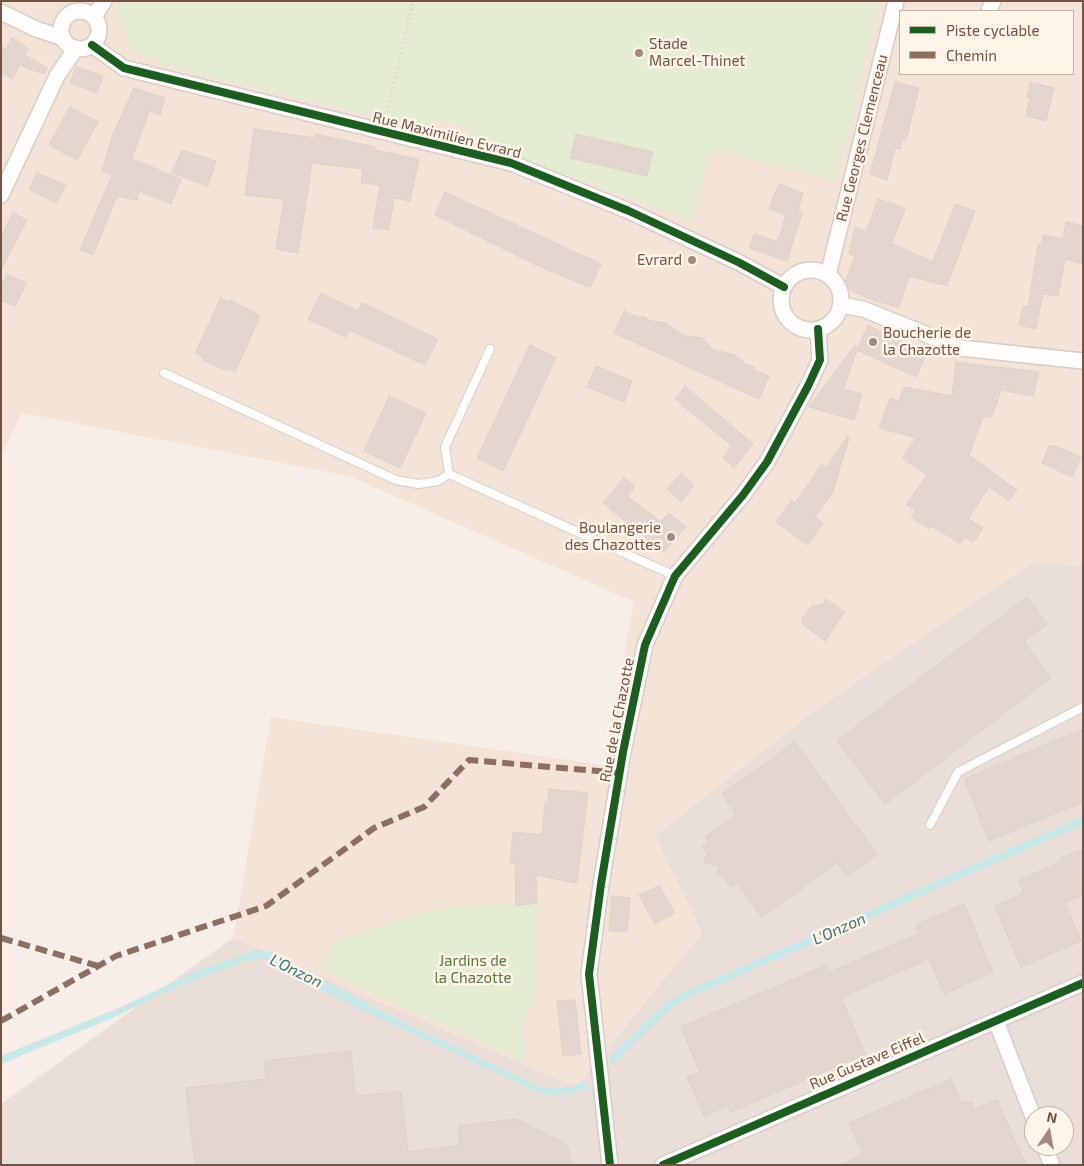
<!DOCTYPE html>
<html>
<head>
<meta charset="utf-8">
<style>
  body { margin:0 }
  #map { position:relative; width:1084px; height:1166px; overflow:hidden; background:#f7efe7; font-family:"Exo 2",sans-serif }
  canvas { display:block }
  .frame { position:absolute; inset:0; border:2px solid #745347; pointer-events:none }
  .legend { position:absolute; left:899px; top:10px; width:175px; height:65px; box-sizing:border-box; background:#fff4e8; border:1px solid #c7b4a8; margin:0; padding:6px 9px; list-style:none; font-size:15px; color:#745347 }
  .legend li { display:flex; align-items:center; gap:10px; height:25px }
  .legend b { width:25px; border:1px solid #c7b4a8 }
  .north { position:absolute; left:1024px; top:1106px; width:50px; height:50px; box-sizing:border-box; background:#fff4e8; border:1px solid #c7b4a8; border-radius:50%; rotate:12deg; font-size:14px; font-weight:700; line-height:20px; text-align:center; color:#745347 }
  .north::after { content:''; display:block; margin:auto; width:18px; height:22px; background:#a28a7f; clip-path:polygon(50% 0,100% 100%,50% 72%,0 100%) }
</style>
</head>
<body>
<div id="map">
<canvas width="1084" height="1166"></canvas>
<div class="frame"></div>
<ul class="legend">
<li><b style="height:6px;background:#1b5e20"></b>Piste cyclable</li>
<li><b style="height:6px;background:#8d6e63"></b>Chemin</li>
</ul>
<div class="north">N</div>
</div>
<script>
const c = document.querySelector('canvas').getContext('2d');
c.lineJoin = 'round';
function fillPath(path, color) {
  c.fillStyle = color;
  c.fill(path, 'evenodd');
}
function toPath(rows) {
  const path = new Path2D();
  for (const r of rows) {
    if (r.length === 3) {
      path.moveTo(r[0] + r[2], r[1]);
      path.arc(r[0], r[1], r[2], 0, 2 * Math.PI);
      continue;
    }
    path.moveTo(r[0], r[1]);
    for (let i = 2; i < r.length; i += 2) path.lineTo(r[i], r[i + 1]);
  }
  return path;
}
function stroke(path, color, width, dash) {
  c.strokeStyle = color;
  c.lineWidth = width;
  c.lineCap = dash ? 'butt' : 'round';
  c.setLineDash(dash || []);
  c.stroke(path);
}
function drawText(font, color, halo, rows, align = 'center') {
  c.font = font + ' "Exo 2",sans-serif';
  c.lineWidth = 5;
  c.setLineDash([]);
  c.textBaseline = 'middle';
  c.strokeStyle = halo;
  c.fillStyle = color;
  for (const [text, x, y, turn = 0] of rows) {
    c.save();
    c.translate(x, y);
    c.rotate((+turn || 0) * Math.PI / 180);
    c.textAlign = isNaN(turn) ? turn : align;
    if (halo) c.strokeText(text, 0, 0);
    c.fillText(text, 0, 0);
    c.restore();
  }
}
fillPath(toPath([
  [1,1,1083,1,1083,561,1080,566,1034,562,818,708,655,836,702,933,576,1087,233,938,271,717,603,765,634,602,349,476,22,413,1,457],
  [900,11,1073,11,1073,74,900,74]
]), '#f3e4d7');
fillPath(toPath([
  [1083,561,1083,1165,1,1165,1,1104,233,938,576,1087,702,933,655,836,818,708,1034,562,1080,566],
  [1034,1116,1064,1116,1064,1146,1034,1146]
]), '#e9dfd8');
fillPath(toPath([
  [121,1,879,1,836,180,710,149,693,222,667,211,477,144,468,128,437,120,424,127,179,70,131,51,124,30,115,16],
  [537,903,534,1004,525,1014,523,1061,322,970,330,943,420,913,453,906]
]), '#e4ecd1');
fillPath(toPath([
  [1083,816,1083,825,682,1001,672,1008,611,1066,610,1056,668,1001,681,993],
  [257,949,272,953,405,1023,542,1088,565,1088,586,1081,587,1089,555,1096,535,1091,350,1005,261,958,247,961,184,984,110,1019,1,1064,1,1056,121,1007,192,973]
]), '#c9e7e6');
const building = toPath([
  [12,38,28,48,24,54,47,68,44,74,19,65,13,79,1,73,1,47,6,49,12,38],
  [76,67,103,76,97,93,70,83,76,67],
  [895,82,919,88,906,141,902,140,900,149,895,148,887,180,870,174,895,82],
  [1030,82,1054,88,1046,121,1026,116,1030,98,1027,97,1030,82],
  [134,88,165,98,160,115,149,111,132,159,181,179,171,204,139,191,137,200,117,196,93,255,80,250,112,175,102,171,113,134,134,88],
  [70,107,98,122,77,160,49,145,70,107],
  [254,129,315,138,316,134,375,147,375,150,419,159,410,201,394,198,389,230,373,228,380,185,361,183,363,169,312,163,298,253,276,249,284,199,245,195,254,129],
  [576,134,653,152,647,176,570,158,576,134],
  [182,150,216,161,208,186,172,173,182,150],
  [37,173,66,185,56,203,29,189,37,173],
  [779,184,803,193,798,211,802,213,787,261,749,248,754,234,778,242,786,215,769,209,779,184],
  [445,192,601,264,590,288,534,264,435,215,445,192],
  [878,199,905,208,892,244,933,262,955,204,975,211,947,286,909,276,899,308,873,300,843,287,855,256,849,254,855,227,866,232,878,199],
  [13,213,27,220,1,270,1,237,13,213],
  [1066,222,1083,226,1083,264,1065,259,1058,296,1043,294,1036,329,1019,325,1023,306,1028,307,1038,245,1041,245,1043,235,1063,239,1066,222],
  [7,274,26,283,15,306,1,300,1,286,7,274],
  [321,293,358,311,362,303,438,339,425,365,350,330,346,337,308,319,321,293],
  [221,298,229,302,231,300,260,316,235,372,226,368,225,370,203,360,204,358,195,353,221,298],
  [624,311,640,318,642,316,651,321,666,323,684,336,702,338,714,350,735,355,747,365,755,367,754,370,769,376,759,399,614,333,624,311],
  [868,325,927,353,916,377,857,350,843,389,862,394,854,420,809,407,855,345,858,348,868,325],
  [530,345,556,358,503,471,477,458,530,345],
  [956,362,1039,372,1033,396,1001,390,992,417,983,417,969,455,1017,490,1009,501,989,487,968,518,983,528,973,542,965,537,960,543,931,526,929,529,911,517,916,510,906,505,927,475,902,458,916,438,879,428,890,398,899,401,904,387,952,396,956,362],
  [596,366,632,381,624,402,587,387,596,366],
  [685,386,753,444,734,468,723,458,732,446,675,399,685,386],
  [389,396,426,413,400,468,364,451,389,396],
  [847,437,849,438,833,492,815,517,823,523,808,545,776,522,792,500,795,503,822,464,826,467,847,437],
  [1049,446,1055,446,1081,457,1072,477,1042,463,1049,446],
  [681,473,694,485,681,502,667,489,681,473],
  [624,477,635,487,627,496,661,522,669,513,686,527,664,552,603,503,624,477],
  [1027,597,1047,624,1024,642,1051,678,885,804,837,741,1027,597],
  [826,599,845,612,825,641,803,625,802,619,812,606,823,604,826,599],
  [1083,729,1083,802,989,841,964,779,1083,729],
  [795,742,877,854,847,876,837,863,762,917,737,883,731,887,724,877,717,874,719,867,704,862,707,853,702,846,709,842,705,837,736,814,722,794,795,742],
  [549,789,588,793,577,883,536,875,537,903,516,906,515,863,510,864,513,832,542,835,545,803,548,800,549,789],
  [1083,849,1083,895,1065,903,1081,941,1021,967,995,906,1024,893,1019,880,1061,862,1060,858,1083,849],
  [659,886,675,913,655,924,639,895,659,886],
  [612,896,630,898,627,932,609,931,612,896],
  [964,904,993,972,944,994,929,959,841,997,865,1054,731,1112,728,1106,704,1116,687,1077,700,1073,681,1027,827,965,830,972,918,934,915,925,964,904],
  [575,1000,581,1054,563,1056,557,1001,575,1000],
  [351,1051,355,1096,401,1092,408,1152,460,1145,458,1126,516,1119,565,1143,568,1147,571,1165,195,1165,186,1088,266,1079,264,1061,351,1051],
  [951,1079,961,1102,973,1102,973,1110,997,1100,1026,1165,839,1165,863,1154,849,1123,951,1079]
]);
fillPath(building, '#e3d6cf');
stroke(building, '#e0d1c9', 1);
const lane = toPath([
  [164,373,396,480,418,484,438,481,449,474,675,576],
  [449,474,445,447,490,349],
  [930,825,958,772,1083,707]
]);
const street = toPath([
  [80,30,19],
  [989,11,993,1],
  [1,12,36,29,63,38],
  [94,17,104,1],
  [92,45,124,68,511,163,629,211,740,263,784,287],
  [1,195,57,76,76,48],
  [811,300,30],
  [828,275,896,1],
  [841,305,863,309,960,348,1083,361],
  [996,1021,1034,1119],
  [1044,1146,1052,1165],
  [610,1165,589,974,601,884,623,752,645,645,675,576,743,495,767,462,808,386,820,360,818,329],
  [663,1165,1083,983]
]);
stroke(lane, '#d8ccc5', 10);
stroke(street, '#d8ccc5', 18);
stroke(toPath([
  [386,117,413,1]
]), '#d9cfcb', 3, [1, 4]);
stroke(lane, '#fefdfb', 8);
stroke(street, '#fefdfb', 15);
stroke(toPath([
  [1,938,98,966],
  [1,1021,116,956,266,906,374,828,424,807,469,760,620,773]
]), '#8d6e63', 6, [12, 6]);
stroke(toPath([
  [92,45,124,68,511,163,629,211,740,263,784,287],
  [610,1165,589,974,601,884,623,752,645,645,675,576,743,495,767,462,808,386,820,360,818,329],
  [663,1165,1083,983]
]), '#1b5e20', 8);
for (const [x, y, r, color] of [
  [639,53,5,"#a28a7f"],
  [692,260,5,"#a28a7f"],
  [873,342,5,"#a28a7f"],
  [671,537,5,"#a28a7f"]
]) {
  const dot = new Path2D();
  dot.arc(x, y, r, 0, 2 * Math.PI);
  c.fillStyle = color;
  c.fill(dot);
  stroke(dot, '#fff4e8', 2);
}
drawText('15px', '#745347', '#fff4e8', [
  ["Stade",649,44],
  ["Marcel-Thinet",649,61],
  ["Evrard",682,260,"right"],
  ["Boucherie de",883,333],
  ["la Chazotte",883,350],
  ["Boulangerie",661,528,"right"],
  ["des Chazottes",661,545,"right"]
], 'left');
drawText('15px', '#745347', '#fff4e8', [
  ["Rue Maximilien Evrard",447,135,14],
  ["Rue Georges Clemenceau",862,138,-76],
  ["Rue de la Chazotte",617,720,-79],
  ["Rue Gustave Eiffel",867,1061,-23]
]);
drawText('15px', '#567b3f', '#fff4e8', [
  ["Jardins de",473,961],
  ["la Chazotte",473,978]
]);
drawText('italic 16px', '#3b767b', '#fff4e8', [
  ["L'Onzon",839,929,-24],
  ["L'Onzon",296,971,26]
]);
</script>
</body>
</html>
